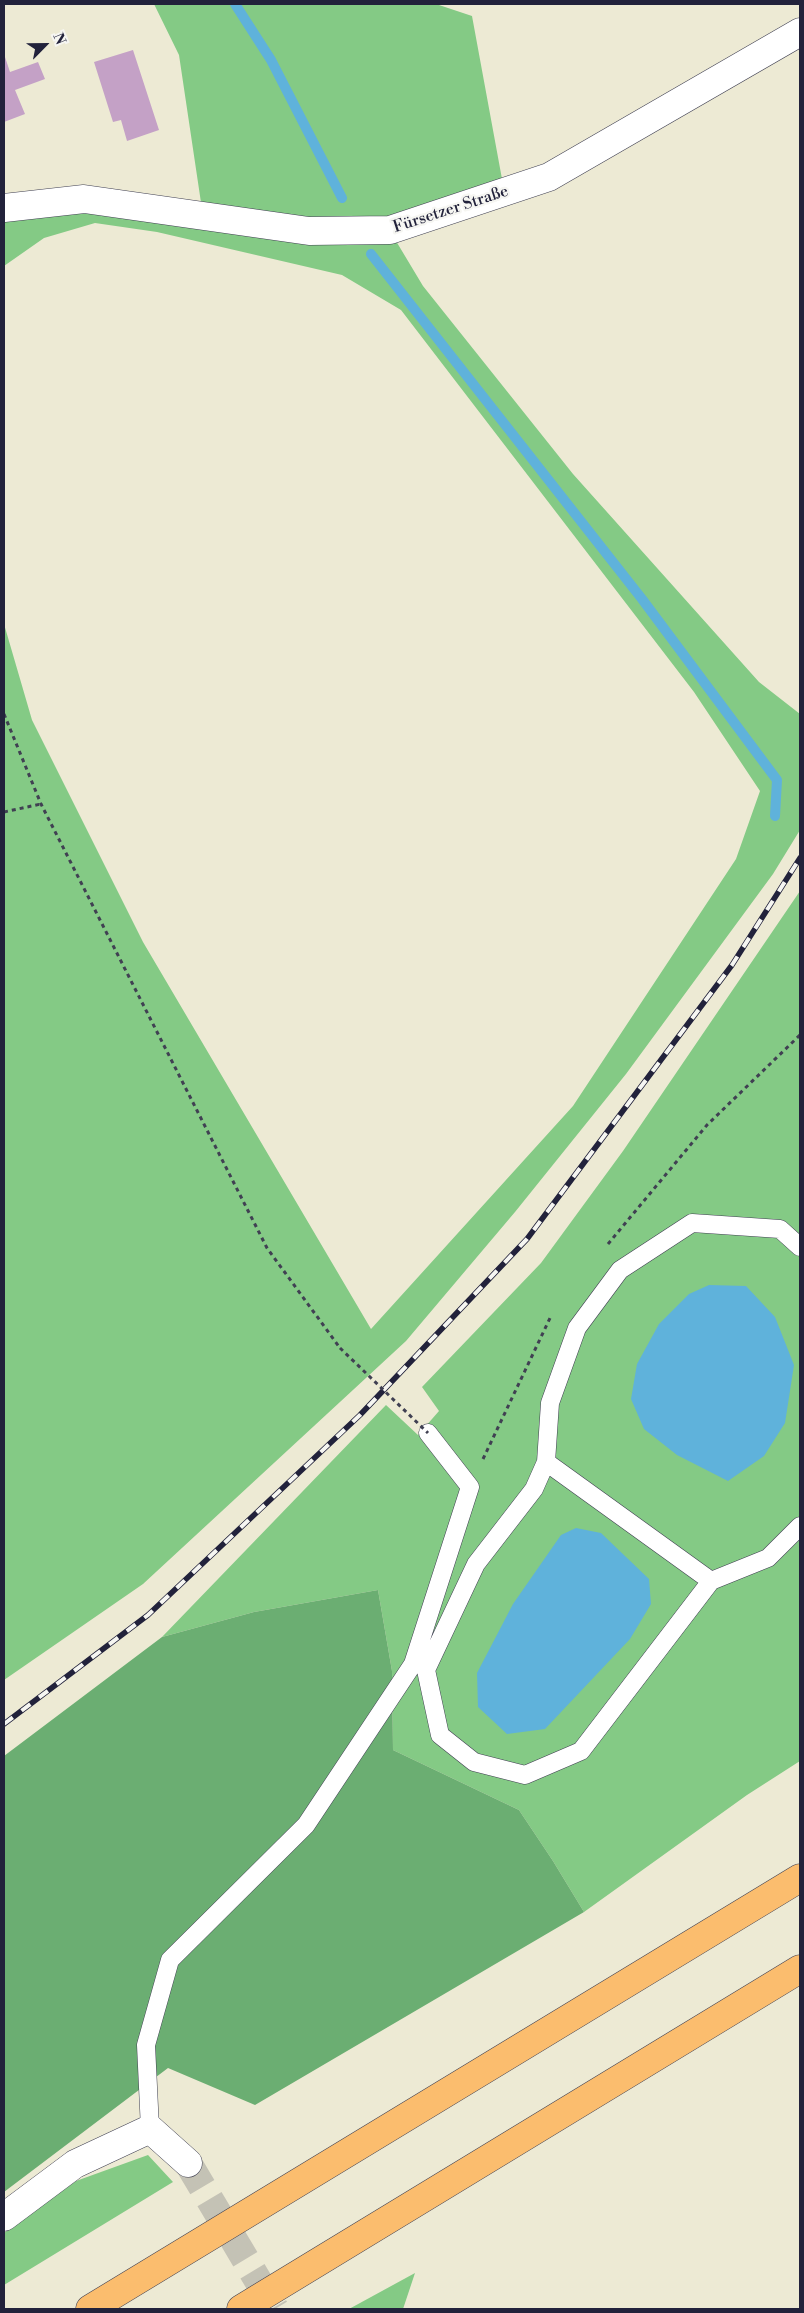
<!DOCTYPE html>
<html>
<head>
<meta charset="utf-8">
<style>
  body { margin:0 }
  #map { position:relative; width:804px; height:2313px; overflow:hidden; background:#edead4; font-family:"Libre Bodoni",serif }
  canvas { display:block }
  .frame { position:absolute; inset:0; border:5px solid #22223b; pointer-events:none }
  .north { position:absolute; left:20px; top:20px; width:50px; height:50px; -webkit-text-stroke:4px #f6f6f2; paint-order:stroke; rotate:67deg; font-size:14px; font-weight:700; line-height:20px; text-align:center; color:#22223b }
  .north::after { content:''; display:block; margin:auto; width:18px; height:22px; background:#22223b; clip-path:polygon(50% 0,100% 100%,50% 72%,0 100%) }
</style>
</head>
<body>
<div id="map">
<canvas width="804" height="2313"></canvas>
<div class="frame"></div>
<div class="north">N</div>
</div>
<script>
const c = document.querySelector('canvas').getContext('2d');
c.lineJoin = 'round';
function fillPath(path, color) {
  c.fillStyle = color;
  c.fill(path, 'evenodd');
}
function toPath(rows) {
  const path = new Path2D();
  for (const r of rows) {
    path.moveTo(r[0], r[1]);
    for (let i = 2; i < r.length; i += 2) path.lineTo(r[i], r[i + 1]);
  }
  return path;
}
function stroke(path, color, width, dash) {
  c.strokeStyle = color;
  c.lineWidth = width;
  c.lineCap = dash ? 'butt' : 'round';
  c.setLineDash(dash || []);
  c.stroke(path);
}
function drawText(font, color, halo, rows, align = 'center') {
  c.font = font + ' "Libre Bodoni",serif';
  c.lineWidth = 4.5;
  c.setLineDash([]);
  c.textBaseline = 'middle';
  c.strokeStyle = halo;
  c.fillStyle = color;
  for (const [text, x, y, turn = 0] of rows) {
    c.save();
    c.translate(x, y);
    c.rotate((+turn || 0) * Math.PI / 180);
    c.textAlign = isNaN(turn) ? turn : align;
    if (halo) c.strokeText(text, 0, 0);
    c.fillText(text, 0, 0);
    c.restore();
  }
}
fillPath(toPath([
  [154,4,436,4,472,16,502,179,390,231,423,286,573,474,759,682,800,714,800,830,773,874,626,1074,515,1212,406,1341,143,1584,4,1680,4,624,32,720,143,942,371,1329,573,1106,736,859,760,791,694,692,401,310,342,275,157,232,95,223,44,238,4,266,4,210,203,216,179,55],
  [800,891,800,1761,747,1795,584,1912,553,1861,519,1810,393,1750,392,1671,378,1590,254,1612,162,1637,386,1405,418,1435,439,1411,422,1387,541,1263,623,1151],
  [148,2155,173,2182,4,2285,4,2233,76,2181],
  [415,2273,403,2309,349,2309]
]), '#84ca85');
fillPath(toPath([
  [378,1590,392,1671,393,1750,519,1810,553,1861,584,1912,255,2105,168,2068,4,2192,4,1756,162,1637,254,1612]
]), '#6bae72');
fillPath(toPath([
  [709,1285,746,1286,775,1317,794,1365,785,1423,764,1456,728,1481,677,1455,644,1429,631,1399,637,1364,659,1324,689,1294],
  [576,1528,601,1533,649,1579,651,1604,630,1639,545,1729,507,1734,478,1707,477,1673,513,1604,561,1535]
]), '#5fb2db');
stroke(toPath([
  [235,4,271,60,342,198],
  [371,254,642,599,777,780,775,816]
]), '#5fb2db', 10);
fillPath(toPath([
  [133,50,159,130,127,141,121,120,113,122,94,62],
  [4,54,10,72,38,62,45,79,15,90,25,114,4,122]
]), '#c4a1c6');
stroke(toPath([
  [188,2163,275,2309]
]), '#c4c2b5', 28, [28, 14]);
const service = toPath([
  [800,1247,780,1229,692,1223,620,1270,577,1328,550,1403,546,1462,534,1489,476,1564,426,1670,440,1735,474,1762,525,1775,581,1751,711,1581,768,1558,800,1526],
  [546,1462,711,1581],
  [150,2129,146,2045,170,1960,306,1825,413,1664,470,1487,428,1433]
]);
const minor = toPath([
  [4,208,84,199,309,231,390,230,549,177,800,32],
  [4,2217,75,2164,150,2129,188,2163]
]);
const motorway = toPath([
  [90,2309,800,1878],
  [241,2309,800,1969]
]);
stroke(service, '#404052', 19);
stroke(minor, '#404052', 29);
stroke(motorway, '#404052', 29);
stroke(toPath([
  [4,714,41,804,267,1248,340,1348],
  [4,812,41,804],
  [608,1244,707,1125,800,1035],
  [483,1459,551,1316]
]), '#404052', 3, [4, 4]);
stroke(service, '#fff', 18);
stroke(minor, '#fff', 28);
stroke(motorway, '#fbbd6e', 28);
const rail = toPath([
  [4,1724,148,1615,360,1415,527,1239,732,965,800,858]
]);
stroke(rail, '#22223b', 5.5);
stroke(rail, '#f6f6f2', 4, [11]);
stroke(toPath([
  [340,1348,428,1433]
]), '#404052', 3, [4, 4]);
drawText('16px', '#22223b', '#f6f6f2', [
  ["Fürsetzer Straße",451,210,-18]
]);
</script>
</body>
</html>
